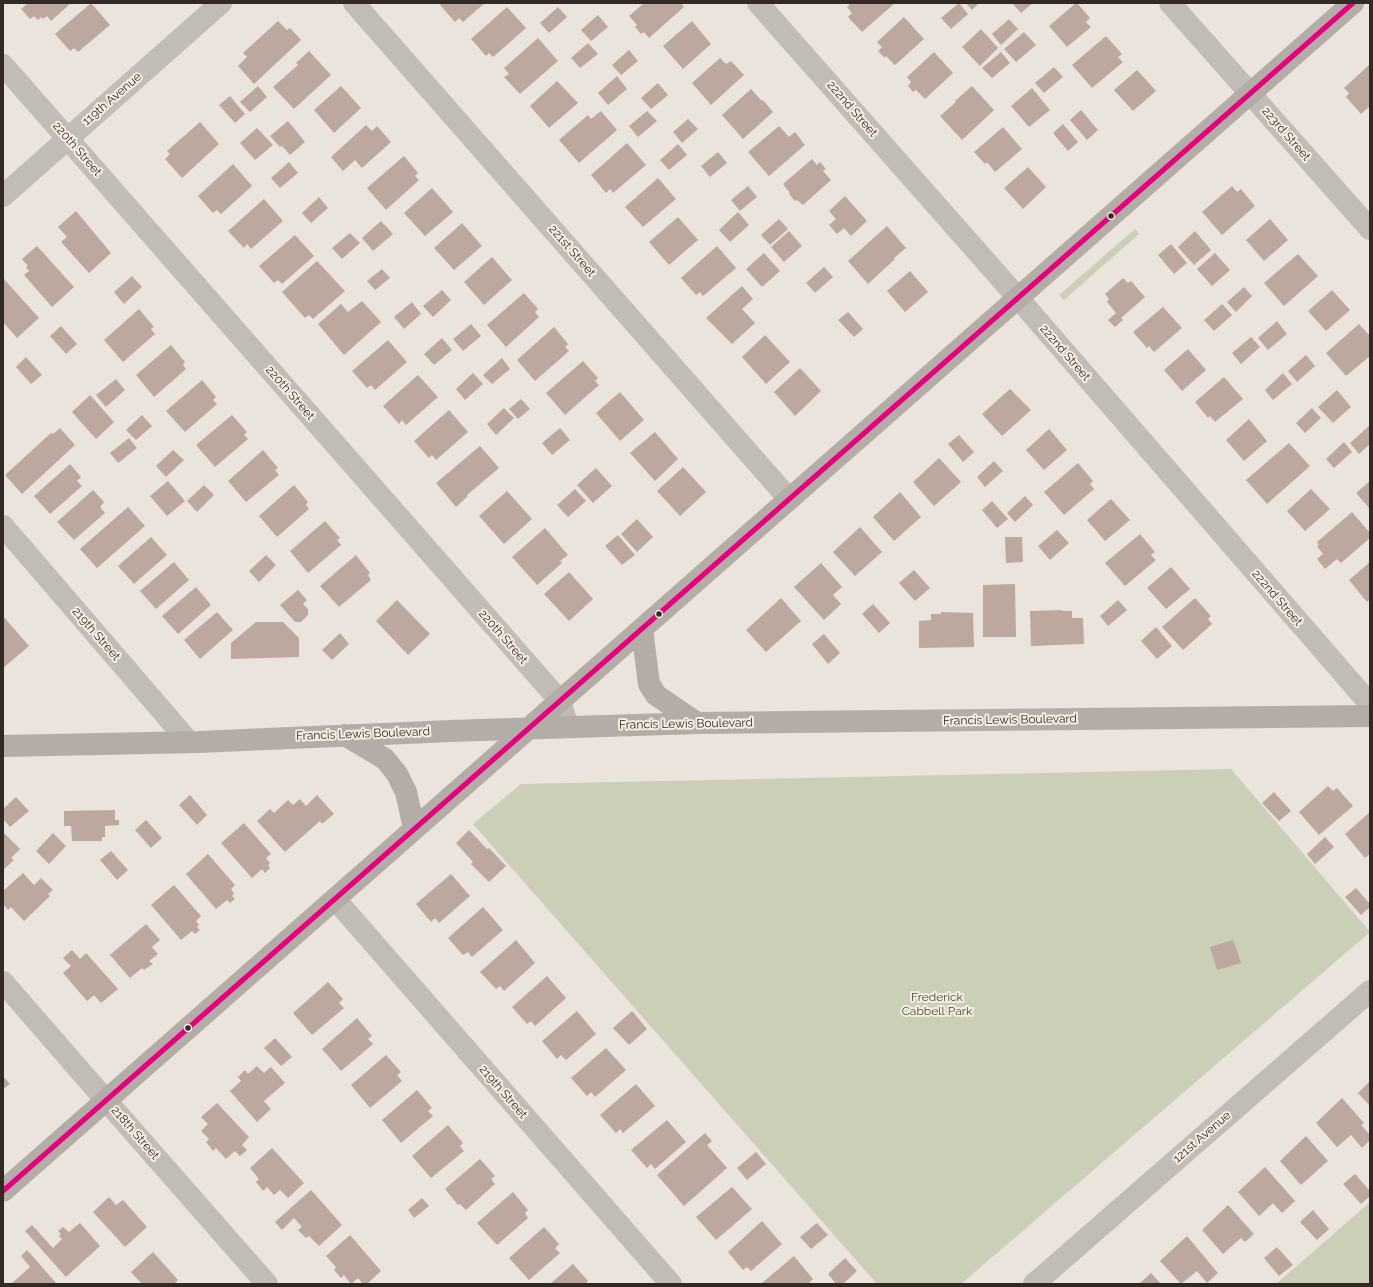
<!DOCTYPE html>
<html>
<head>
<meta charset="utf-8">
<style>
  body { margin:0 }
  #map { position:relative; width:1373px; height:1287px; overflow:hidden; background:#eae4dd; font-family:Raleway,sans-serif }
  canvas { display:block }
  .frame { position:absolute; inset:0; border:4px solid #322925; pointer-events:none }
</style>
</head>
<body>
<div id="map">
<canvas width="1373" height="1287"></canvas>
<div class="frame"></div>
</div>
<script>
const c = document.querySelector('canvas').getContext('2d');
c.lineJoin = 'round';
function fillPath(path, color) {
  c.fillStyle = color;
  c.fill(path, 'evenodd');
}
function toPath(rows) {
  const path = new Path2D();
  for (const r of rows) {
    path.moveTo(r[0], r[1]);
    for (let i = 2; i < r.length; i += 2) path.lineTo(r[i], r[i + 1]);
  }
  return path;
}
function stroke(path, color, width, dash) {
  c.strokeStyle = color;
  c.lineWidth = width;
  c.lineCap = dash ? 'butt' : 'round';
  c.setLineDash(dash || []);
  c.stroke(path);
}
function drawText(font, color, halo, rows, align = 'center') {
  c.font = font + ' Raleway,sans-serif';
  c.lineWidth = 4;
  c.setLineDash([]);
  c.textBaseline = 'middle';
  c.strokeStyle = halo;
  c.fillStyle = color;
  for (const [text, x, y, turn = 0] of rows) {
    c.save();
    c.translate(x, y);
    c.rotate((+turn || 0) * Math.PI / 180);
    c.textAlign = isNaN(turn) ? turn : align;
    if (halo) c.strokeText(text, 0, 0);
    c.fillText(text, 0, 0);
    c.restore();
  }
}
fillPath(toPath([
  [1135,229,1139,234,1064,300,1059,295],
  [1231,769,1370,932,961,1284,877,1284,473,824,521,784],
  [1370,1202,1370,1284,1276,1284]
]), '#cbcfb8');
fillPath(toPath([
  [28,3,71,3,51,21,47,16,43,19,41,17,38,20,34,16,30,19,21,9],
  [91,3,110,25,78,52,74,48,70,51,55,34],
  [442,3,485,3,463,22,459,18,455,22,440,5],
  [644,3,681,3,684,7,649,38,644,32,641,34,635,27,637,25,629,16],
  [851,3,895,3,862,32,848,17,852,13,847,7],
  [959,3,968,14,951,29,941,18],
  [966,3,979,3,972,10],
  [1012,3,1033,3,1021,13],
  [1076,3,1077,3,1090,18,1086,22,1091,27,1067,47,1049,26],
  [507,7,526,28,493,57,489,53,486,56,471,39],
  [558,7,567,17,549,33,540,23],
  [598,15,608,27,591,41,581,30],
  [904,17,924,39,895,65,886,56,885,58,878,51,882,47,877,42],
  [1009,19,1018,29,1001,45,992,34],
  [278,21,287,30,290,28,301,40,254,84,238,66,247,57,243,53],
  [692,21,711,44,683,69,663,46],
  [981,29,998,48,980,66,962,47],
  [1024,32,1036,45,1016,62,1004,49],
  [1106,36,1122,54,1118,57,1123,62,1092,88,1072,65],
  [538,38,558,61,520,94,504,77,509,74,504,68],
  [588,43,598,54,580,68,571,58],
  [629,50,638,61,621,75,612,65],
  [309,51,331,75,294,109,273,87,298,65,296,63],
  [934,52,953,73,925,99,916,90,913,92,908,86,911,82,907,77],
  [1001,52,1010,63,992,78,982,68],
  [720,58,726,64,731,61,744,75,711,105,692,83],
  [1370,64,1370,106,1361,114,1346,97,1349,93,1344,88],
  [1054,67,1063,77,1044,93,1035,83],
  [1137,70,1156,91,1133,111,1114,90],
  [617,76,627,89,608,105,598,93],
  [557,81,578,103,549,128,530,106],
  [658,83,668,95,651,109,641,98],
  [258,86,267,97,250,112,240,102],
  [341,86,361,108,334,133,314,110],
  [972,86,994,110,962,140,940,116,956,102,955,101],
  [1032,88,1050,110,1029,127,1011,106],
  [751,89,762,101,763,100,773,112,743,139,722,115],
  [230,96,245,114,235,123,219,105],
  [1081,110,1098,130,1087,140,1070,120],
  [601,111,617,130,579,163,559,140,588,115,591,119],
  [647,111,657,121,638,137,629,126],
  [688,119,698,129,682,143,673,132],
  [288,121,305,142,290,155,282,146,280,147,270,136],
  [200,122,219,144,182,178,165,159,170,154,167,151],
  [1063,124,1078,142,1068,151,1053,133],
  [366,125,372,131,377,126,391,142,362,168,355,160,343,171,331,157],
  [779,126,789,137,795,132,805,145,769,176,748,152],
  [1003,127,1022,149,995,172,987,162,985,164,974,152],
  [257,128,273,145,255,160,240,143],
  [627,143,646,165,613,193,610,189,606,193,591,175],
  [678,144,687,155,669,170,660,160],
  [718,152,727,163,710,177,701,166],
  [404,156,418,173,415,176,419,180,386,210,367,188],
  [812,159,817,165,820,162,826,169,823,171,831,180,803,205,797,200,795,201,789,194,790,193,783,184],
  [289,162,298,173,280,188,271,178],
  [233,164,252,186,221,214,217,210,213,213,198,196],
  [1028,167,1046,187,1023,209,1004,188],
  [658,178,676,199,643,227,625,207],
  [748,186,757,197,740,211,731,200],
  [1232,186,1237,192,1241,189,1255,206,1222,235,1202,212],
  [432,188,453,212,425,236,404,213],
  [845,196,867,221,851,236,844,228,837,234,829,225,836,219,829,211],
  [319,197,328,208,311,223,302,213],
  [264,199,283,221,251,249,247,244,244,248,228,231],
  [76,211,111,253,89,273,61,242,67,237,58,227],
  [738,212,749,225,730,242,719,230],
  [678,217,698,240,669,265,649,242],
  [779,219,788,229,770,245,761,235],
  [1270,219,1288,240,1264,261,1246,240],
  [381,221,393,234,373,251,362,238],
  [462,223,482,246,454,270,434,248],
  [887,226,906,248,894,258,895,259,868,284,848,261],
  [789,231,802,246,784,262,771,247],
  [1195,231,1211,250,1194,265,1178,247],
  [350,233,360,243,342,259,332,248],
  [295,235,314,256,282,284,278,280,274,283,259,266],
  [1171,244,1187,263,1174,274,1158,255],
  [37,246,74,287,52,307,24,275,29,271,26,267,28,266,22,259],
  [717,246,736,268,703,296,700,292,696,295,681,278],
  [764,253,780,271,762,287,746,269],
  [1215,253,1230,270,1212,286,1197,269],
  [1298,254,1318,276,1284,306,1264,283],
  [492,257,512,280,484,305,464,282],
  [317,261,345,291,313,319,309,315,305,318,282,292],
  [824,267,833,277,815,293,806,283],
  [382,269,390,278,375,290,367,281],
  [910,271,928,292,905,312,887,291],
  [132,276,142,287,124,304,114,292],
  [3,278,39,318,17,338,3,322],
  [1123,278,1128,283,1131,281,1145,297,1121,318,1123,320,1115,327,1108,320,1116,313,1107,302,1109,299,1105,294],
  [742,286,753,299,742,309,755,323,732,344,706,318],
  [1244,287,1252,296,1236,312,1227,302],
  [442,290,451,300,433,317,423,306],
  [1332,290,1350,310,1326,331,1308,311],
  [524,293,538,309,535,312,539,317,506,347,487,325],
  [362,301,381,322,344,355,318,324,341,304,348,312],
  [412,302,421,314,404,329,394,317],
  [1222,304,1232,315,1214,331,1204,320],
  [1163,307,1182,328,1154,352,1149,346,1147,348,1133,332],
  [139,309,154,327,151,329,155,334,123,362,104,340],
  [848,312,863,329,854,337,838,320],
  [1277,321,1287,334,1268,350,1258,338],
  [471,324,481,336,463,351,453,339],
  [1359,324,1370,336,1370,356,1346,376,1326,353],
  [61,326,77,344,66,354,50,336],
  [554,327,568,344,565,347,569,351,535,381,517,360],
  [765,335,790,362,766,384,742,357],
  [1251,337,1260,347,1241,364,1232,353],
  [442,338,452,350,434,365,424,354],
  [388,340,407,362,375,390,371,385,367,388,352,371],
  [171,345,185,362,183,365,186,369,154,397,136,375],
  [1188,349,1206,370,1182,391,1164,370],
  [1306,355,1315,366,1297,382,1288,371],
  [26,357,42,375,31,384,16,367],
  [502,358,510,369,492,384,483,375],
  [583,361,598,378,595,381,599,385,565,415,546,393],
  [800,368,821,391,795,416,774,392],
  [473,373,483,384,465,400,456,389],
  [1283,373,1292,384,1273,400,1265,390],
  [418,375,438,397,406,425,402,420,399,424,383,406],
  [1224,377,1243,399,1215,422,1210,416,1208,418,1195,402],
  [116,379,125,390,106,407,96,395],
  [202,380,216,397,213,400,217,404,185,432,166,411],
  [1010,389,1031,410,1002,436,982,414],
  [1337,390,1351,407,1333,423,1318,407],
  [620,392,644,420,620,441,596,413],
  [90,395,114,422,96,439,72,412],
  [521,399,530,409,518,419,509,409],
  [504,408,514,418,496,435,487,424],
  [1312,408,1321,418,1305,433,1296,423],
  [449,410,468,432,436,460,432,455,429,458,414,441],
  [142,415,152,426,136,440,126,430],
  [232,415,247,432,244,435,248,439,215,467,196,445],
  [1249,419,1267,441,1244,461,1226,440],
  [1369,426,1370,427,1370,444,1359,454,1350,443],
  [60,428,75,445,22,494,5,475,51,433,53,434],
  [560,428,570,440,552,455,542,443],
  [1049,429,1067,450,1044,470,1026,450],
  [655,432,678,459,655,481,630,453],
  [959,435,974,452,963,462,948,444],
  [129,438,137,448,118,463,110,453],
  [1344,442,1352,452,1334,468,1326,459],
  [1289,443,1310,466,1267,504,1246,480],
  [480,446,499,468,467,495,468,496,456,507,436,483],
  [173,450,184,460,166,477,156,466],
  [263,450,278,468,275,470,279,475,246,502,228,481],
  [939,458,961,482,934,506,913,482],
  [994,461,1003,471,985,487,977,477],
  [1078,463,1093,481,1090,484,1094,489,1064,515,1044,492],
  [70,464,81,477,77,481,82,486,50,514,34,496],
  [683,467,706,492,680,516,657,491],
  [596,468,612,486,593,503,577,485],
  [168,481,185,501,167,516,150,496],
  [1370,481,1370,509,1356,493],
  [204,485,214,495,197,512,187,501],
  [294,485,308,502,306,505,309,509,277,537,259,516],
  [575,489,586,501,568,517,557,505],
  [1311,489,1330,509,1305,531,1287,511],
  [93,490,104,502,100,507,105,513,74,540,57,522],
  [507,491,532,519,504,544,479,516],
  [900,492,921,517,894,541,873,517],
  [1025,496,1033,505,1015,522,1007,513],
  [1111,499,1130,520,1105,541,1087,520],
  [992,501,1008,519,997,528,982,510],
  [128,507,145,526,97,568,80,549],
  [1352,512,1370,533,1370,538,1341,563,1337,559,1325,569,1317,559,1323,554,1317,546,1319,545,1317,542],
  [637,519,653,537,637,552,621,534],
  [325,521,340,538,337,540,341,545,308,573,290,551],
  [860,527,882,552,855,576,833,552],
  [545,528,568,555,560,561,562,563,537,585,512,557],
  [1057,530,1069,543,1050,560,1038,546],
  [1140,534,1155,552,1151,555,1156,560,1125,586,1105,563],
  [618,535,635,555,622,565,605,546],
  [151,537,167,555,134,584,118,566],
  [1005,537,1022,537,1023,562,1006,563],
  [266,555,276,565,259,582,249,571],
  [356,555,370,573,368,575,371,580,339,607,320,586],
  [174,562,189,580,156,609,140,591],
  [1370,562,1370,599,1367,602,1349,580],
  [821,563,842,587,833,595,841,604,824,620,794,587],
  [1171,567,1190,589,1166,609,1147,588],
  [914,570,930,588,915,601,899,583],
  [569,572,593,599,569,621,544,594],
  [1015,584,1016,637,983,637,983,585],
  [196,587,211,605,178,634,162,616],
  [298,590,307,600,303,604,308,609,308,615,301,622,295,622,280,605],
  [781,598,801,621,766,652,746,630],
  [1195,598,1211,616,1208,619,1212,624,1183,650,1162,627],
  [397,600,430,634,408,655,376,621],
  [1118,600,1127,610,1108,626,1100,616],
  [873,604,890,623,879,633,862,614],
  [1063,610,1062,611,1072,611,1072,618,1083,618,1084,644,1031,646,1030,611],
  [217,612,233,630,200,659,184,640],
  [941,612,973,613,974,647,919,648,919,621,931,620,931,614,941,614],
  [3,616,29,646,3,668],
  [256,622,283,622,299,638,299,657,231,659,231,643],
  [1156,627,1172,646,1157,659,1141,641],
  [340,633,349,644,332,660,322,650],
  [824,634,840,653,828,664,812,644],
  [1328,786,1333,791,1337,788,1353,806,1319,835,1299,812],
  [1274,792,1291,811,1279,821,1262,803],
  [190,795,207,815,197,825,179,805],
  [317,795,334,814,322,824,320,821,285,852,257,821,270,809,274,813,288,800,293,805,300,799,306,806],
  [16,797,29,811,10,827,3,819,3,809],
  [115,810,115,820,119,820,119,825,105,826,105,837,102,837,102,841,72,841,71,826,64,826,64,811],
  [1370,812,1370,854,1365,858,1345,834],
  [146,820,162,838,151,848,135,830],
  [244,823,271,854,266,858,270,863,268,865,270,868,265,873,262,869,252,878,221,843],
  [469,830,487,849,489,848,506,866,489,882,471,864,473,862,456,843],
  [3,832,20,849,11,858,14,860,3,870],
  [53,833,66,846,49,864,36,851],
  [1325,837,1334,847,1315,864,1307,854],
  [111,851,128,870,117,880,100,860],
  [208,854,235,885,231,889,234,893,232,896,235,899,230,903,227,900,216,909,186,874],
  [23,873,34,885,41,878,53,890,48,894,50,896,24,921,11,907,8,910,3,904,3,891],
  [451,874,470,896,439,923,435,918,431,922,416,904],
  [174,885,201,916,196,921,199,925,197,927,200,930,195,934,192,931,181,940,151,905],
  [1356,888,1370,904,1370,907,1361,915,1345,897],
  [483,907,503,930,472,957,468,952,463,955,448,938],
  [146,924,160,940,152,947,158,954,149,961,153,964,144,970,142,968,130,978,110,955],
  [516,940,535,963,504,991,500,986,496,989,480,972],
  [1233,940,1241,963,1217,970,1210,947],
  [72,950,80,959,86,953,118,989,101,1003,94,995,87,1001,63,973,71,966,63,958],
  [547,976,566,998,535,1026,531,1021,527,1024,512,1007],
  [328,982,343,999,339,1003,344,1008,312,1035,293,1013],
  [577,1011,596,1034,566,1060,561,1055,557,1059,542,1041],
  [632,1011,647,1029,629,1045,613,1028],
  [357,1018,372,1036,368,1039,373,1044,341,1071,322,1049],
  [275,1038,292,1057,281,1066,264,1048],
  [606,1048,626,1070,595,1097,591,1092,587,1096,571,1078],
  [386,1055,401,1072,397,1075,402,1081,370,1108,351,1085],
  [257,1066,264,1073,271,1067,285,1083,264,1101,271,1109,257,1122,230,1091,241,1081,238,1077,245,1070,248,1074],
  [3,1076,10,1084,3,1089],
  [1370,1081,1370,1106,1358,1093],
  [636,1084,655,1106,623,1133,620,1129,616,1133,600,1115],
  [417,1090,432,1108,428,1111,433,1116,401,1143,382,1120],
  [1342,1098,1364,1123,1361,1125,1370,1135,1370,1140,1362,1148,1351,1135,1337,1147,1316,1123],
  [217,1103,249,1137,242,1145,247,1150,240,1156,235,1151,226,1159,216,1148,213,1151,206,1142,209,1139,201,1131,208,1124,201,1117],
  [667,1120,686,1142,655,1169,651,1164,647,1168,631,1150],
  [448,1125,463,1143,460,1146,464,1151,431,1178,412,1156],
  [705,1133,712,1141,707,1145,727,1168,684,1206,657,1175],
  [1306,1136,1328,1161,1301,1185,1280,1161],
  [272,1148,304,1183,288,1198,280,1190,274,1195,267,1187,263,1191,256,1182,259,1179,250,1168],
  [756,1152,766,1164,747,1180,737,1168],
  [480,1159,495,1176,491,1179,495,1184,466,1210,460,1204,458,1205,445,1189],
  [1265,1167,1295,1201,1282,1213,1273,1203,1259,1216,1238,1192],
  [1355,1174,1370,1191,1370,1196,1361,1204,1343,1184],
  [732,1187,752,1209,716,1240,696,1217],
  [311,1190,342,1225,319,1246,309,1236,306,1238,298,1230,302,1227,294,1218,282,1230,275,1222],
  [513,1192,528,1210,525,1213,528,1218,497,1245,477,1223],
  [109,1197,116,1205,123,1200,147,1227,125,1247,93,1212],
  [422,1198,429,1206,414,1218,408,1210],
  [1228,1205,1254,1234,1245,1242,1241,1238,1223,1254,1202,1230],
  [1313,1210,1329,1229,1317,1240,1300,1222],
  [762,1221,782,1244,751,1271,747,1267,743,1270,728,1252],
  [80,1223,100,1246,66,1277,25,1231,32,1225,53,1248,62,1239,59,1236,61,1234,58,1231,63,1227,69,1232],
  [817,1223,828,1235,811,1249,800,1237],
  [544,1227,559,1244,555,1248,560,1253,529,1280,509,1258],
  [350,1235,381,1271,367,1284,363,1284,358,1278,351,1284,344,1275,341,1278,334,1270,336,1267,326,1256],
  [1187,1236,1218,1273,1207,1283,1197,1271,1181,1284,1160,1261],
  [1277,1247,1293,1265,1279,1276,1264,1258],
  [27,1250,57,1284,11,1284,30,1267,21,1256],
  [153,1252,178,1280,174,1284,142,1284,131,1272],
  [794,1256,813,1279,808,1284,763,1284,762,1283],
  [845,1258,857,1271,843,1284,836,1284,828,1274],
  [573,1264,588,1281,585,1284,550,1284],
  [1151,1273,1161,1284,1139,1284]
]), '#bca89f');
stroke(toPath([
  [354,3,789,499],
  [758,3,1018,298,1370,704],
  [1170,3,1370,229],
  [3,65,560,701,568,727],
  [3,196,221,3],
  [3,526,189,742],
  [335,899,671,1284],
  [3,982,82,1073,267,1284],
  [1034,1284,1370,991]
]), '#c2bcb7', 22);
stroke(toPath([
  [642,629,649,684,656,695,697,723],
  [345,735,385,759,397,774,406,792,414,828],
  [3,746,198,742,451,731,697,723,1370,716],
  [3,1191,1353,3]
]), '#b3aca7', 22);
stroke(toPath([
  [3,1191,1353,3]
]), '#e5007d', 5);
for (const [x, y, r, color] of [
  [1111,216,3.5,"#322925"],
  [659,614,3.5,"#322925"],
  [188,1028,3.5,"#322925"]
]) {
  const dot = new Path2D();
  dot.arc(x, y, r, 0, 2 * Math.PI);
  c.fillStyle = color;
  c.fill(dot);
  stroke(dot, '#f7eee3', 1.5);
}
drawText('12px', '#322925', '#f7eee3', [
  ["119th Avenue",112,99,-41],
  ["222nd Street",852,109,49],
  ["223rd Street",1286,134,49],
  ["220th Street",77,149,49],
  ["221st Street",572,251,49],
  ["222nd Street",1065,353,49],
  ["220th Street",290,393,49],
  ["222nd Street",1277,598,49],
  ["219th Street",96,634,49],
  ["220th Street",503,637,49],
  ["Francis Lewis Boulevard",1010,720,-1],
  ["Francis Lewis Boulevard",686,724,-1],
  ["Francis Lewis Boulevard",363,734,-2],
  ["219th Street",503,1092,49],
  ["218th Street",135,1133,49],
  ["121st Avenue",1202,1137,-41]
]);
drawText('12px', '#414e2b', '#f7eee3', [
  ["Frederick",937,997],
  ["Cabbell Park",937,1011]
]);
</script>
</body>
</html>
